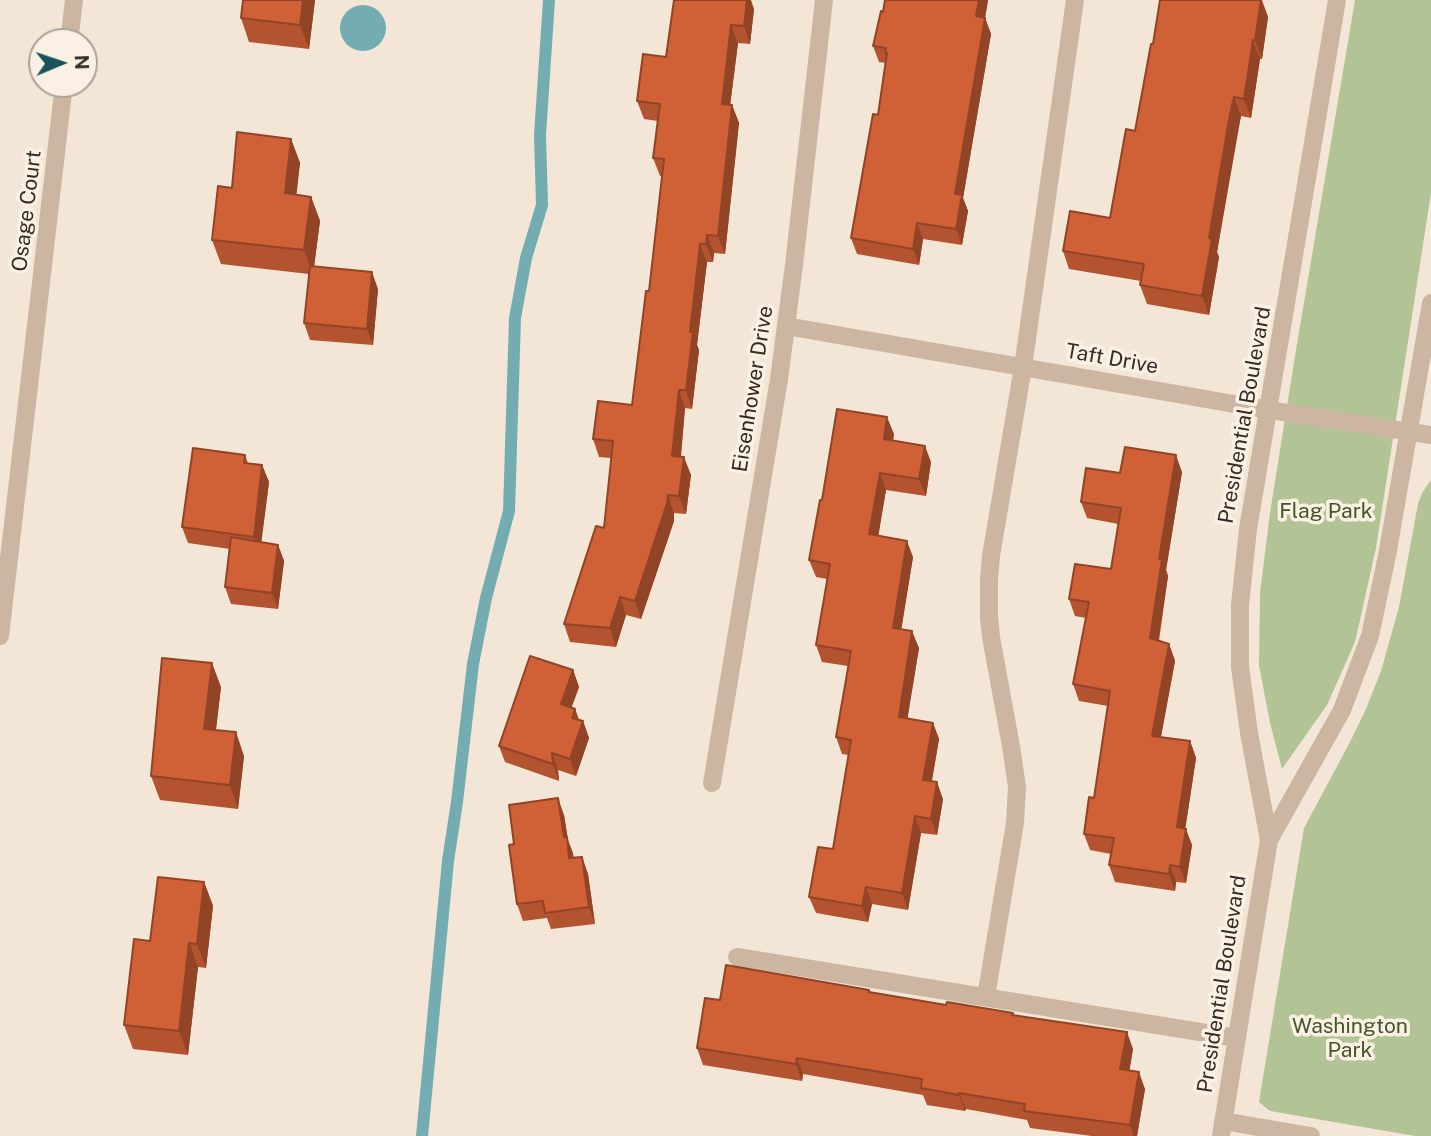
<!DOCTYPE html>
<html>
<head>
<meta charset="utf-8">
<style>
  body { margin:0 }
  #map { position:relative; width:1431px; height:1136px; overflow:hidden; background:#f3e6d6; font-family:"Public Sans",sans-serif }
  canvas { display:block }
  .north { position:absolute; left:28px; top:28px; width:70px; height:70px; box-sizing:border-box; background:#faf0e3; border:2px solid #aba197; border-radius:50%; rotate:88deg; font-size:19px; font-weight:700; line-height:28px; text-align:center; color:#352b25 }
  .north::after { content:''; display:block; margin:auto; width:24px; height:32px; background:#17535a; clip-path:polygon(50% 0,100% 100%,50% 72%,0 100%) }
</style>
</head>
<body>
<div id="map">
<canvas width="1431" height="1136"></canvas>
<div class="north">N</div>
</div>
<script>
const c = document.querySelector('canvas').getContext('2d');
c.lineJoin = 'round';
function fillPath(path, color) {
  c.fillStyle = color;
  c.fill(path, 'evenodd');
}
function toPath(rows) {
  const path = new Path2D();
  for (const r of rows) {
    if (r.length === 3) {
      path.moveTo(r[0] + r[2], r[1]);
      path.arc(r[0], r[1], r[2], 0, 2 * Math.PI);
      continue;
    }
    path.moveTo(r[0], r[1]);
    for (let i = 2; i < r.length; i += 2) path.lineTo(r[i], r[i + 1]);
  }
  return path;
}
function stroke(path, color, width, dash) {
  c.strokeStyle = color;
  c.lineWidth = width;
  c.lineCap = dash ? 'butt' : 'round';
  c.setLineDash(dash || []);
  c.stroke(path);
}
function drawText(font, color, halo, rows, align = 'center') {
  c.font = font + ' "Public Sans",sans-serif';
  c.lineWidth = 7;
  c.setLineDash([]);
  c.textBaseline = 'middle';
  c.strokeStyle = halo;
  c.fillStyle = color;
  for (const [text, x, y, turn = 0] of rows) {
    c.save();
    c.translate(x, y);
    c.rotate((+turn || 0) * Math.PI / 180);
    c.textAlign = isNaN(turn) ? turn : align;
    if (halo) c.strokeText(text, 0, 0);
    c.fillText(text, 0, 0);
    c.restore();
  }
}
fillPath(toPath([
  [1355,0,1431,0,1431,193,1376,548,1355,642,1327,705,1282,769,1270,723,1259,665,1260,593,1270,513,1295,356],
  [1431,480,1431,1136,1415,1136,1270,1111,1259,1102,1304,828,1349,744,1366,709,1381,671,1399,607,1418,504,1422,493]
]), '#b2c395');
fillPath(toPath([
  [363,28,23]
]), '#73adb2');
stroke(toPath([
  [422,1136,448,861,457,802,473,664,486,598,509,511,515,318,526,258,542,205,540,135,549,0]
]), '#73adb2', 12);
stroke(toPath([
  [69,42,74,0],
  [786,326,1269,410,1431,435],
  [0,636,64,84],
  [712,783,779,379,794,265,824,0],
  [1269,840,1249,733,1240,667,1240,605,1248,529,1337,0],
  [737,957,1237,1038],
  [986,997,1015,823,1017,787,1011,746,991,637,989,617,989,580,991,556,1023,367,1075,0],
  [1223,1121,1311,1136],
  [1221,1136,1269,840,1342,710,1370,636,1387,556,1431,303]
]), '#ccb6a2', 18);
fillPath(toPath([
  [243,0,315,0,309,49,249,42,241,18],
  [885,0,988,0,985,18,991,34,963,198,968,211,962,245,923,239,919,265,857,254,851,238,878,115,886,63,879,62,873,46,883,12],
  [1160,0,1262,0,1268,17,1262,59,1260,59,1251,118,1241,116,1237,133,1217,252,1219,257,1209,315,1147,304,1140,285,1141,281,1069,269,1063,251,1110,218,1135,131,1153,44],
  [754,9,750,44,738,43,730,105,732,105,739,123,725,254,714,253,713,262,707,262,697,345,699,350,692,409,685,408,681,457,691,475,686,514,674,513,674,521,641,619,626,615,616,647,570,642,564,624,604,528,611,458,599,457,593,439,632,405,649,291,662,176,660,176,653,158,658,121,644,119,637,101,666,57],
  [291,139,300,163,296,194,311,197,320,221,314,267,378,289,373,345,310,340,304,323,309,274,221,264,212,240,232,188],
  [894,434,893,441,931,462,926,496,886,490,878,535,913,557,901,629,919,648,907,719,933,723,939,739,932,781,943,799,937,835,921,833,908,910,872,904,868,922,816,913,809,897,833,849,849,755,842,754,836,737,848,666,822,662,816,645,827,579,816,577,809,560,822,500],
  [245,455,248,463,262,465,269,482,261,542,278,545,284,561,278,609,231,604,225,587,230,549,188,543,182,527],
  [1182,472,1166,570,1168,576,1159,641,1169,644,1175,661,1161,737,1190,741,1196,758,1185,829,1192,845,1186,883,1176,882,1175,891,1115,882,1109,865,1111,854,1090,850,1084,834,1094,798,1108,706,1079,701,1073,684,1086,618,1075,616,1069,599,1111,569,1118,524,1087,518,1081,502,1120,473],
  [573,670,579,687,571,708,575,709,579,720,583,721,589,738,576,776,558,770,559,781,505,762,499,746],
  [221,687,216,730,244,756,238,809,160,800,151,776],
  [564,815,568,840,573,858,582,857,588,874,595,924,551,929,547,918,523,921,517,904,514,844],
  [204,882,213,906,206,968,198,967,188,1055,133,1049,124,1025,150,941],
  [870,992,946,1005,1013,1013,1014,1016,1133,1049,1129,1071,1145,1089,1137,1136,1092,1136,1030,1128,1027,1120,966,1109,965,1111,927,1105,923,1095,803,1074,802,1081,703,1065,697,1048,720,1000]
]), '#b3532f');
fillPath(toPath([
  [303,0,315,0,309,49,300,25],
  [747,0,751,0,754,9,750,44,744,26],
  [979,0,988,0,985,18,991,34,963,198,968,211,962,245,956,229,955,194],
  [1261,0,1268,17,1262,59,1255,40],
  [731,25,738,43,728,122,722,104],
  [1253,40,1260,59,1251,118,1244,99],
  [1234,97,1241,116,1217,252,1219,257,1209,315,1202,296,1209,238],
  [732,105,739,123,725,254,718,236],
  [291,139,300,163,294,217,285,193],
  [311,197,320,221,313,274,304,250],
  [917,223,923,239,919,265,913,249],
  [707,235,714,253,713,262,706,244],
  [700,244,707,262,697,345,699,350,692,409,686,390,690,332],
  [372,272,378,289,373,345,367,329],
  [679,390,685,408,679,474,672,456],
  [887,417,894,434,890,456,884,439],
  [925,446,931,462,926,496,919,479],
  [1176,455,1182,472,1166,570,1168,576,1156,655,1150,638,1159,559],
  [684,457,691,475,686,514,679,496],
  [262,465,269,482,260,553,254,537],
  [880,473,886,490,876,550,869,534],
  [668,495,674,513,674,521,641,619,635,601],
  [907,541,913,557,899,644,893,628],
  [278,545,284,561,278,609,272,593],
  [620,597,626,615,616,647,610,628],
  [912,631,919,648,905,734,899,717],
  [1169,644,1175,661,1158,752,1152,736],
  [212,663,221,687,213,753,204,729],
  [573,670,579,687,567,720,561,704],
  [575,709,581,726,583,721,589,738,576,776,570,759,572,718],
  [933,723,939,739,929,796,923,780],
  [236,732,244,756,238,809,230,785],
  [1190,741,1196,758,1183,844,1177,827],
  [552,753,558,770,559,781,553,764],
  [937,782,943,799,937,835,931,819],
  [558,798,564,815,568,840,573,853,576,875,569,858,564,837],
  [915,816,921,833,908,910,902,893],
  [1186,829,1192,845,1186,883,1180,867],
  [582,857,588,874,595,924,589,907],
  [1170,865,1176,882,1175,891,1169,874],
  [204,882,213,906,206,968,197,944],
  [866,887,872,904,868,922,862,906],
  [189,943,198,967,188,1055,179,1031],
  [1127,1032,1133,1049,1127,1086,1120,1069],
  [797,1058,803,1074,802,1081,796,1064],
  [1139,1072,1145,1089,1137,1136,1134,1136,1130,1125],
  [959,1093,966,1109,965,1111,959,1095]
]), '#924426');
const building = toPath([
  [243,0,303,0,300,25,241,18,243,0],
  [674,0,747,0,744,26,731,25,722,104,732,105,718,236,707,235,706,244,700,244,690,332,693,332,686,390,679,390,672,456,684,457,679,496,668,495,667,503,635,601,620,597,610,628,564,624,596,526,604,528,613,441,593,439,598,401,632,405,646,291,649,291,664,159,653,158,660,104,637,101,643,54,666,57,674,0],
  [885,0,979,0,976,16,985,18,955,194,962,195,956,229,917,223,913,249,851,238,873,114,878,115,887,53,885,52,886,48,873,46,881,11,883,12,885,0],
  [1160,0,1261,0,1255,40,1253,40,1244,99,1234,97,1230,114,1209,238,1212,239,1202,296,1140,285,1144,264,1063,251,1070,211,1110,218,1126,129,1135,131,1151,44,1153,44,1160,0],
  [237,132,291,139,285,193,311,197,304,250,212,240,218,186,232,188,237,132],
  [310,266,372,272,367,329,304,323,310,266],
  [837,409,887,417,884,439,925,446,919,479,880,473,869,534,907,541,893,628,912,631,899,717,933,723,923,780,937,782,931,819,915,816,902,893,866,887,862,906,809,897,818,847,833,849,851,740,836,737,851,651,816,645,830,564,809,560,820,500,822,500,837,409],
  [1125,447,1176,455,1159,559,1162,559,1150,638,1169,644,1152,736,1190,741,1177,827,1186,829,1180,867,1170,865,1169,874,1109,865,1114,838,1084,834,1089,797,1094,798,1110,691,1073,684,1089,602,1069,599,1075,564,1111,569,1121,508,1081,502,1086,468,1120,473,1125,447],
  [193,448,245,455,244,463,262,465,254,537,182,527,193,448],
  [231,537,278,545,272,593,225,587,231,537],
  [530,656,573,670,561,704,575,709,572,718,583,721,570,759,552,753,553,764,499,746,530,656],
  [162,658,212,663,204,729,236,732,230,785,151,776,162,658],
  [558,798,564,837,567,837,569,858,582,857,589,907,545,913,543,901,517,904,509,845,514,844,509,805,558,798],
  [158,877,204,882,197,944,189,943,179,1031,124,1025,134,939,150,941,158,877],
  [726,965,869,990,869,992,946,1005,947,1002,1013,1013,1012,1015,1127,1032,1120,1069,1139,1072,1130,1125,1024,1111,1025,1104,959,1093,959,1095,921,1088,922,1079,797,1058,796,1064,697,1048,705,998,720,1000,726,965]
]);
fillPath(building, '#d06137');
stroke(building, '#924426', 2);
drawText('21px', '#352b25', '#faf0e3', [
  ["Osage Court",27,211,-83],
  ["Taft Drive",1112,359,10],
  ["Eisenhower Drive",753,389,-81],
  ["Presidential Boulevard",1245,415,-80],
  ["Presidential Boulevard",1222,984,-81]
]);
drawText('21px', '#435627', '#faf0e3', [
  ["Flag Park",1326,512],
  ["Washington",1350,1027],
  ["Park",1350,1051]
]);
</script>
</body>
</html>
